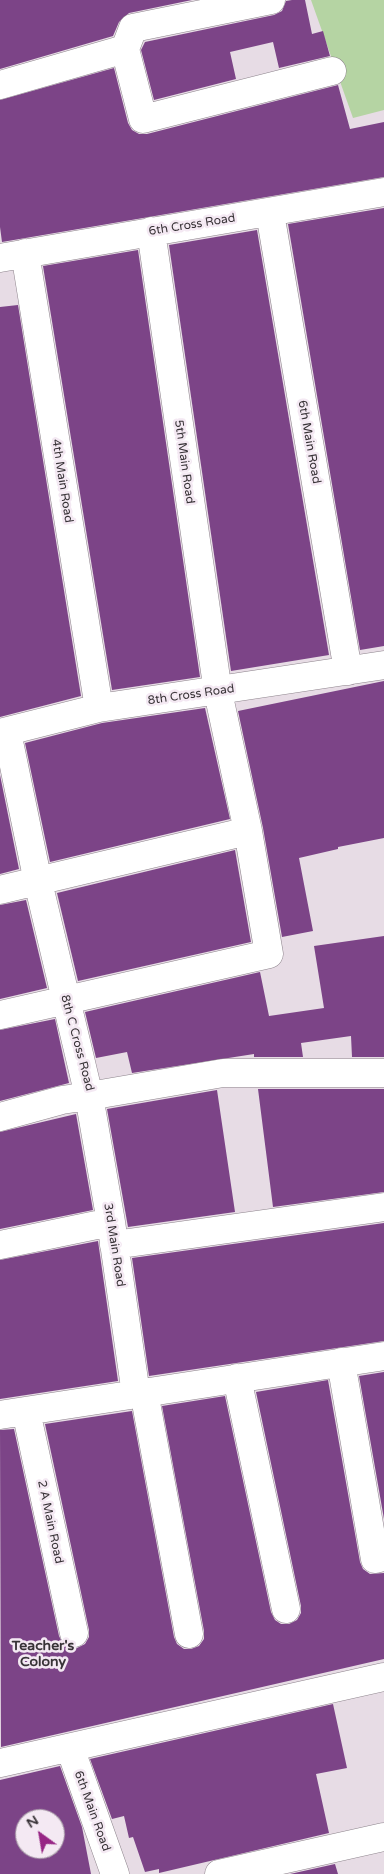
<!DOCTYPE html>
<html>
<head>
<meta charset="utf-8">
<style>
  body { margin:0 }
  #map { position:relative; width:384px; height:1874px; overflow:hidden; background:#e7dce5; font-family:"Varela Round",sans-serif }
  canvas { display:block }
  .north { position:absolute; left:15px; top:1809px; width:50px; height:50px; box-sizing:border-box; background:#f4e9f3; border:1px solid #a9a0a8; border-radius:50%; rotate:328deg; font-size:14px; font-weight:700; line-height:20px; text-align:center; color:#383337 }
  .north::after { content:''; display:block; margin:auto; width:18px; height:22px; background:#972685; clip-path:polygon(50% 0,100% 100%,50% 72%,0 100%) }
</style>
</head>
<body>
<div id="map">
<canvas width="384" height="1874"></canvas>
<div class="north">N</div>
</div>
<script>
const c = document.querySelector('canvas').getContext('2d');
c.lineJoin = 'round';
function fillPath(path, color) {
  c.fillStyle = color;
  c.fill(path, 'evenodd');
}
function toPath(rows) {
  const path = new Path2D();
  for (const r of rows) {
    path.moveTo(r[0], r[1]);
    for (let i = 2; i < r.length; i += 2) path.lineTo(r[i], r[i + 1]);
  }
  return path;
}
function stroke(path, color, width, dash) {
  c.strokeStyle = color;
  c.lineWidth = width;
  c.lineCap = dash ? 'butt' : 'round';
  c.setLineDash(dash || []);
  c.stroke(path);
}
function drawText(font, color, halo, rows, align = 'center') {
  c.font = font + ' "Varela Round",sans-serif';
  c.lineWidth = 5;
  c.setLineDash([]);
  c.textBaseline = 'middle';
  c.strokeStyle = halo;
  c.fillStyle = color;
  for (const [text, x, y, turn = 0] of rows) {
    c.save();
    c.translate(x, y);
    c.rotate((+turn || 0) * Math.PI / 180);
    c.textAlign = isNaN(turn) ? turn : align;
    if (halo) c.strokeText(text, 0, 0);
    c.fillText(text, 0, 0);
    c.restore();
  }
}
fillPath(toPath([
  [311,0,384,0,384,110,353,118]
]), '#b5d4a3');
fillPath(toPath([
  [0,0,192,0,129,13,119,22,113,36,0,69],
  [292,0,305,0,312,34,323,31,330,56,279,68,273,42,230,52,236,79,154,100,141,50,145,42,274,15,282,11,286,1],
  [114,68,128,123,132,130,139,134,147,134,338,85,350,129,384,122,384,177,2,242,0,227,0,100],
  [384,208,384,646,360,650,288,224],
  [257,230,329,655,231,671,169,245],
  [138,250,200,677,112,690,43,266],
  [18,305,81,696,0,717,0,307],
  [384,681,384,838,338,847,338,849,299,858,313,931,282,937,263,828,238,711],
  [205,708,230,819,50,862,25,743,102,723],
  [0,775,19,869,0,874],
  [235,850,251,942,78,981,57,893],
  [26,900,47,988,0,999,0,905],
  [384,936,384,1057,352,1057,351,1036,301,1043,303,1057,254,1057,254,1054,132,1073,127,1052,96,1058,85,1012,260,972,269,1016,324,1008,314,946],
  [55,1019,69,1083,0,1101,0,1030],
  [258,1089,384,1089,384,1192,273,1207],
  [217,1090,235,1212,128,1227,107,1109],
  [76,1114,93,1210,0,1229,0,1132],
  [384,1223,384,1341,149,1376,132,1258],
  [98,1241,118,1381,0,1399,0,1260],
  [384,1372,384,1519,359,1376],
  [328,1380,360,1562,363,1569,370,1574,384,1573,384,1659,1,1747,0,1430,14,1429,59,1636,63,1644,70,1648,77,1648,85,1644,89,1637,89,1630,45,1424,132,1411,174,1637,177,1644,184,1649,191,1649,199,1646,204,1639,204,1631,162,1406,225,1396,271,1612,275,1620,281,1624,289,1624,297,1620,301,1613,301,1606,256,1392],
  [333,1704,347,1768,316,1774,329,1833,159,1873,159,1869,145,1872,133,1837,129,1838,124,1816,112,1819,90,1759],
  [60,1766,82,1827,91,1874,0,1874,0,1780],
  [25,1819,55,1819,55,1849,25,1849],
  [335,1864,338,1874,290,1874]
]), '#7c4487');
const minor = toPath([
  [125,49,143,119,332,71],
  [0,85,125,49,133,28,271,0],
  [270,213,348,671],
  [25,253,99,708],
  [0,258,384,192],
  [7,732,38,882,89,1096,223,1073,384,1073],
  [0,733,99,708,384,665],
  [0,890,248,831],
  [0,1015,269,954,248,831,218,692,151,231],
  [0,1117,62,1100,89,1096,111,1222,136,1394],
  [0,1245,111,1222],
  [114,1245,384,1207],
  [341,1362,375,1559,384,1557],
  [237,1378,286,1609],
  [144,1392,189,1634],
  [26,1411,74,1633],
  [0,1415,384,1356],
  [70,1748,115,1874],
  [0,1763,384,1677],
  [219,1874,384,1837]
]);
stroke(minor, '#8d848c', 29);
stroke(minor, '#fff', 28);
drawText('12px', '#383337', '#f4e9f3', [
  ["6th Cross Road",192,225,-9],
  ["6th Main Road",309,442,80],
  ["5th Main Road",184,462,82],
  ["4th Main Road",62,481,81],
  ["8th Cross Road",191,695,-8],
  ["8th C Cross Road",77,1043,75],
  ["3rd Main Road",114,1245,81],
  ["2 A Main Road",50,1522,78],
  ["6th Main Road",92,1811,70]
]);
drawText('bold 14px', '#383337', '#f4e9f3', [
  ["Teacher's",43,1646],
  ["Colony",43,1662]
]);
</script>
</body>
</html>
